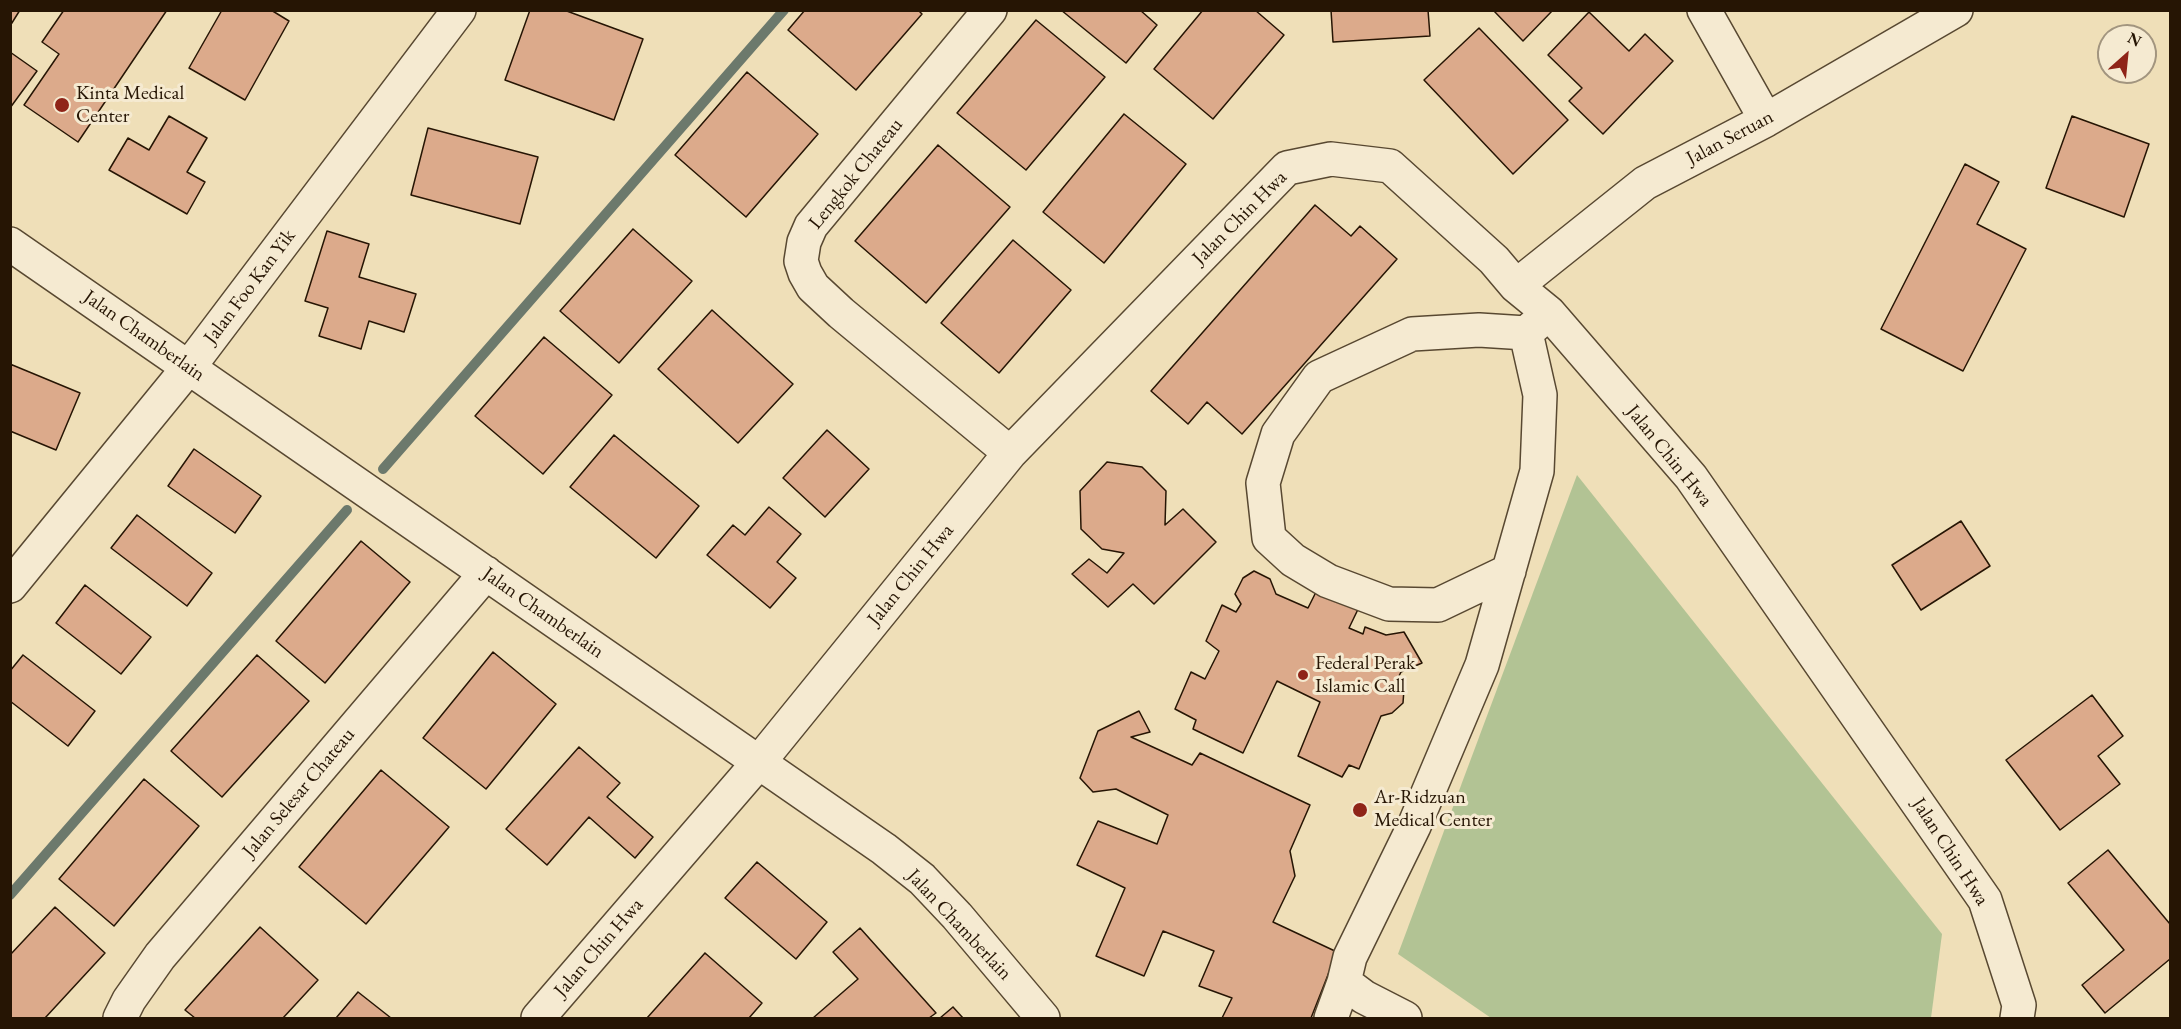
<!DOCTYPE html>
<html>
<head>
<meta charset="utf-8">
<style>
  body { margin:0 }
  #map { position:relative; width:2181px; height:1029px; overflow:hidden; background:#efdfb8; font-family:"EB Garamond",serif }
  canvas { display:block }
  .frame { position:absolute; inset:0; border:12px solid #261504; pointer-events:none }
  .north { position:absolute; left:2097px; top:24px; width:60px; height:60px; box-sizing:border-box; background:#f5ead1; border:2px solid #a2957f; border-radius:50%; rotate:27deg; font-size:16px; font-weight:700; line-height:24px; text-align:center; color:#261504 }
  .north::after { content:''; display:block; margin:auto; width:21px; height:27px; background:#8f2418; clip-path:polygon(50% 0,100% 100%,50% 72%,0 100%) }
</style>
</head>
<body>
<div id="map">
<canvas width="2181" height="1029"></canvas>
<div class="frame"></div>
<div class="north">N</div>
</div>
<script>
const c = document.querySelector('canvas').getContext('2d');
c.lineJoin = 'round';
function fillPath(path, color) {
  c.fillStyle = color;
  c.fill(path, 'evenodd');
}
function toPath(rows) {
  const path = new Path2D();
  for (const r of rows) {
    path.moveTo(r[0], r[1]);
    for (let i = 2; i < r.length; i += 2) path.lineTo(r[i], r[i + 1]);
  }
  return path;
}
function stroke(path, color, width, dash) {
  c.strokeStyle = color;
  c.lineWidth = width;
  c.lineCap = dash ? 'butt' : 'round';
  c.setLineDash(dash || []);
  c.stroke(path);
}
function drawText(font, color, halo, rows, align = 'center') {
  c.font = font + ' "EB Garamond",serif';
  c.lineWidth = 6;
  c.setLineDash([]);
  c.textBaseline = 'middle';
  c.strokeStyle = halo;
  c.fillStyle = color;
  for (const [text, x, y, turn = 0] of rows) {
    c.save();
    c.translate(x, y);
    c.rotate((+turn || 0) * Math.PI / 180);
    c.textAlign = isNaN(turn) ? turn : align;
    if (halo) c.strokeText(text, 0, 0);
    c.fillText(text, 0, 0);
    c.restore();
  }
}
fillPath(toPath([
  [1577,475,1942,934,1931,1018,1491,1018,1398,954]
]), '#b2c394');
stroke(toPath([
  [383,469,784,10],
  [10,895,347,510]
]), '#6c796c', 10);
const building = toPath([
  [10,10,20,10,10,26,10,10],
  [64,10,167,10,78,142,24,105,59,54,42,42,64,10],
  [222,10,271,10,289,21,245,100,189,68,222,10],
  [530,10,564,10,643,39,614,120,505,80,530,10],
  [805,10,918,10,922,14,856,90,788,30,805,10],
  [1061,10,1140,10,1157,25,1126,63,1061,10],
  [1203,10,1255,10,1284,35,1213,119,1154,69,1203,10],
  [1331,10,1428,10,1430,36,1333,42,1331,10],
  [1493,10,1553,10,1523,41,1493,10],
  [1589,12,1629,51,1645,34,1673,61,1603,134,1569,101,1582,88,1548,55,1589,12],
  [1036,20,1105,77,1026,170,957,113,1036,20],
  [1479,28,1568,120,1513,174,1424,80,1479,28],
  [10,52,37,71,10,108,10,52],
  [747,72,818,134,746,217,675,155,747,72],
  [1124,114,1186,164,1104,263,1043,212,1124,114],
  [169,116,207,138,187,172,205,182,187,214,109,170,128,138,149,150,169,116],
  [2072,116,2149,144,2124,217,2046,188,2072,116],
  [428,128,538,157,520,224,411,195,428,128],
  [938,145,1010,207,926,303,855,241,938,145],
  [1965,164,1999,182,1977,224,2026,249,1963,371,1881,329,1965,164],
  [1315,205,1351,236,1360,226,1397,259,1242,434,1207,402,1188,424,1151,391,1315,205],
  [633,229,692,281,619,363,560,311,633,229],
  [327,231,369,244,359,277,416,294,404,332,369,321,361,349,319,336,328,308,305,301,327,231],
  [1013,240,1071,290,999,373,941,323,1013,240],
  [712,310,793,384,738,443,658,369,712,310],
  [544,337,612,395,543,474,475,416,544,337],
  [10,364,80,393,56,450,10,431,10,364],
  [827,430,869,469,825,517,783,478,827,430],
  [614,435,699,506,656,558,570,487,614,435],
  [194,449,261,496,235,533,168,486,194,449],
  [1107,462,1142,467,1166,491,1165,525,1183,509,1216,542,1154,604,1133,584,1108,607,1072,574,1089,559,1107,573,1124,553,1102,549,1081,529,1080,491,1107,462],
  [769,507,801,534,777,562,796,578,770,608,707,555,733,525,745,535,769,507],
  [137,515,212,573,187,606,111,548,137,515],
  [1961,521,1990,566,1921,610,1892,565,1961,521],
  [361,541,410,582,325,683,276,641,361,541],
  [1254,571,1270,579,1276,594,1308,608,1321,582,1362,601,1349,628,1363,634,1365,627,1386,635,1404,632,1422,663,1401,672,1397,680,1404,689,1403,703,1392,713,1381,716,1359,769,1349,765,1342,777,1298,756,1320,702,1277,681,1243,753,1193,729,1196,720,1175,709,1191,672,1205,679,1219,651,1206,641,1222,605,1236,612,1241,604,1235,594,1243,578,1254,571],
  [85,585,151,637,121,674,56,623,85,585],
  [493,652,556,704,486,789,423,738,493,652],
  [23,655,95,711,68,746,10,701,10,671,23,655],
  [257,655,309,701,222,797,171,751,257,655],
  [2092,695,2123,736,2098,756,2120,784,2060,830,2006,760,2092,695],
  [1139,711,1150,732,1131,737,1192,765,1200,753,1310,805,1290,851,1295,876,1273,922,1337,952,1311,1018,1222,1018,1232,998,1199,986,1214,951,1163,931,1144,976,1096,956,1125,888,1077,865,1098,821,1157,844,1168,815,1116,789,1093,792,1080,778,1098,731,1139,711],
  [579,747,620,783,607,797,653,837,635,858,589,817,547,865,506,829,579,747],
  [381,770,449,827,366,924,299,867,381,770],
  [144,779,199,826,114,926,59,879,144,779],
  [2108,850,2170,924,2170,959,2105,1013,2082,985,2124,950,2068,883,2108,850],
  [757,862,827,922,796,959,725,898,757,862],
  [55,907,105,953,45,1018,10,1018,10,955,55,907],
  [260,927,318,980,283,1018,195,1018,185,1010,260,927],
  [860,928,936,1013,929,1018,813,1018,858,979,833,952,860,928],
  [705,953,762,1003,749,1018,647,1018,705,953],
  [358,992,391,1018,336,1018,358,992],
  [953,1007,963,1018,940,1018,953,1007]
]);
fillPath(building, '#dcaa8b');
stroke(building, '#261504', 1.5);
const minor = toPath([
  [990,10,811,226,804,242,801,261,805,273,813,287,841,313,1010,453],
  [1704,10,1766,120],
  [10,244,884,849,922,879,957,916,1043,1018],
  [1516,286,1645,183,1766,120,1956,10],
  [1509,571,1438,605,1389,604,1328,581,1293,560,1269,538,1263,483,1278,434,1319,377,1412,334,1479,330,1526,333],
  [10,586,189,367,459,10],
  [120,1018,129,1000,160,956,486,573],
  [538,1018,759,762,1010,453,1287,168,1331,159,1390,166,1494,260,1516,286,1549,313,1691,477,1985,900,2019,1005,2017,1018],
  [1331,1018,1344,982],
  [1405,1018,1364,997,1344,982,1350,957,1414,826,1482,665,1537,471,1540,395,1526,333,1549,313]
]);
stroke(minor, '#584831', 36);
stroke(minor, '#f5ead1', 33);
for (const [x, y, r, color] of [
  [62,105,8,"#8f2418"],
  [1303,675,6,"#8f2418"],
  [1360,810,8,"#8f2418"]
]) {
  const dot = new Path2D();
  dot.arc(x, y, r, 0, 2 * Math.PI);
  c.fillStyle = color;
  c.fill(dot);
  stroke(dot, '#f5ead1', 2);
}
drawText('20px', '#261504', '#f5ead1', [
  ["Kinta Medical",76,94],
  ["Center",76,117],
  ["Federal Perak",1315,664],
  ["Islamic Call",1315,687],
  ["Ar-Ridzuan",1374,798],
  ["Medical Center",1374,821]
], 'left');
drawText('20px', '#261504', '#f5ead1', [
  ["Jalan Seruan",1730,138,-28],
  ["Lengkok Chateau",856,174,-51],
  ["Jalan Chin Hwa",1240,218,-45],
  ["Jalan Foo Kan Yik",250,287,-53],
  ["Jalan Chamberlain",144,336,35],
  ["Jalan Chin Hwa",1669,456,51],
  ["Jalan Chin Hwa",911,575,-51],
  ["Jalan Chamberlain",543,613,35],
  ["Jalan Selesar Chateau",299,793,-50],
  ["Jalan Chin Hwa",1950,852,57],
  ["Jalan Chamberlain",959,925,47],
  ["Jalan Chin Hwa",599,948,-49]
]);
</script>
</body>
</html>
